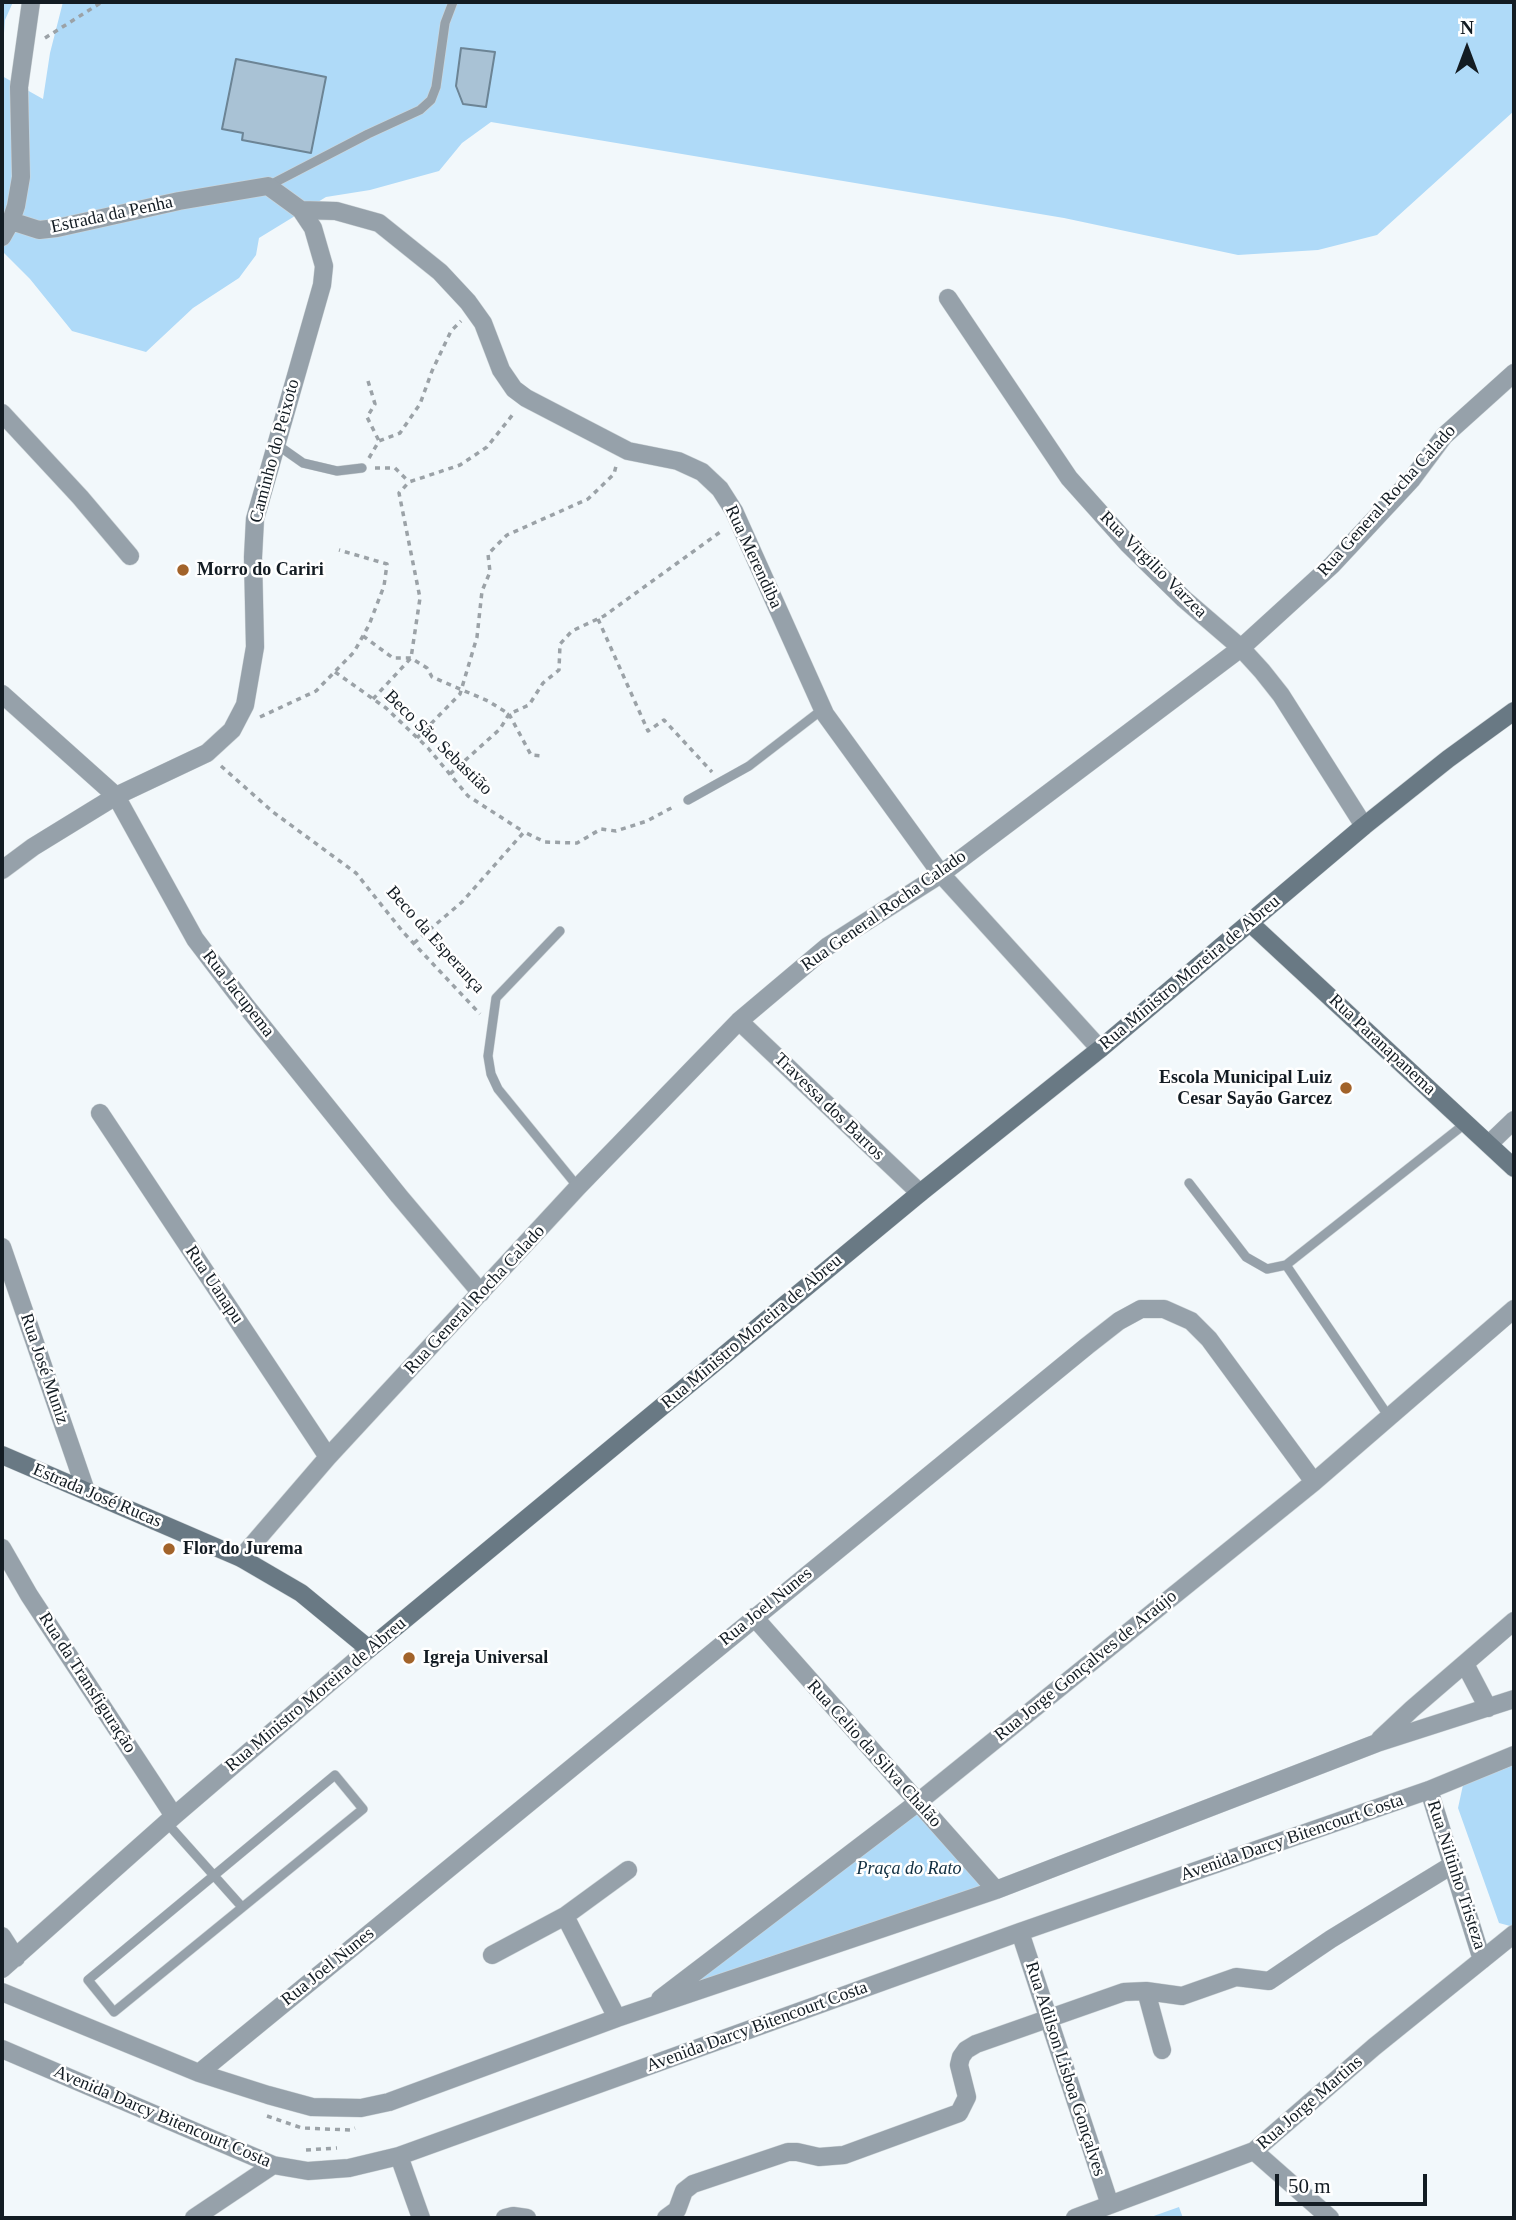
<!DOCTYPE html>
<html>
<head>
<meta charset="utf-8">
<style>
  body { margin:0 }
  #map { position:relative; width:1516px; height:2220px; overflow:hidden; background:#f2f8fb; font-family:"Times New Roman",serif }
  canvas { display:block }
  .frame { position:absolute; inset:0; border:4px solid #131c23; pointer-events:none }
  .north { position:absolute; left:1432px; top:14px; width:70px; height:70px; -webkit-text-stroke:5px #fff; paint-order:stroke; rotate:0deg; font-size:19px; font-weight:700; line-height:28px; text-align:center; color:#131c23 }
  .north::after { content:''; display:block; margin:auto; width:24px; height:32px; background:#131c23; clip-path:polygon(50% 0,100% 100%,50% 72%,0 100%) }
  .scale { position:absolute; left:1275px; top:2174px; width:152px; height:32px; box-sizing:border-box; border:4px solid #131c23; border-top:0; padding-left:9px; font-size:21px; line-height:24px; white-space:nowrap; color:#131c23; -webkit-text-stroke:5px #fff; paint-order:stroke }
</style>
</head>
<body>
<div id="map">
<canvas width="1516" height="2220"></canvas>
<div class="frame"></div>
<div class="north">N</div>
<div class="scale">50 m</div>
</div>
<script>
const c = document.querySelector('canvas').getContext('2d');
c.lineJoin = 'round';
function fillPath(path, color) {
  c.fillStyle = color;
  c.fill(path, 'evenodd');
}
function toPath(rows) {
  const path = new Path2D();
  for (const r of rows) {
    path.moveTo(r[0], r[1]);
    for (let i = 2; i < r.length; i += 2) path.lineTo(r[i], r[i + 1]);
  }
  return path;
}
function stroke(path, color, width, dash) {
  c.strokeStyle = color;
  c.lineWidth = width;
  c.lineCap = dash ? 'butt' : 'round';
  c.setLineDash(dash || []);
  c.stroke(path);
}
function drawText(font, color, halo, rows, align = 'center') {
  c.font = font + ' "Times New Roman",serif';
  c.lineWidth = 5;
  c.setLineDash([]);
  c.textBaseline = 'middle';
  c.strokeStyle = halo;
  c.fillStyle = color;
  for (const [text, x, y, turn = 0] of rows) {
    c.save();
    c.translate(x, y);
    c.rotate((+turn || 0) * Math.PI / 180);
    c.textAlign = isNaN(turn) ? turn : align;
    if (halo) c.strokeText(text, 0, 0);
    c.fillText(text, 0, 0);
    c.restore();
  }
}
fillPath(toPath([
  [2,2,13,2,5,20,2,59],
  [63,2,1514,2,1514,111,1377,235,1318,250,1238,255,1064,218,491,122,462,143,439,171,370,190,326,197,259,238,256,255,239,278,193,308,146,352,72,331,30,279,2,251,2,76,43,99,50,53],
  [1514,1765,1514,1927,1499,1923,1458,1808,1463,1785],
  [914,1812,989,1887,665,1999],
  [1179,2207,1183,2218,1148,2218]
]), '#afdaf8');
const building = toPath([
  [461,48,495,52,486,107,463,104,456,86,461,48],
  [236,59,326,77,311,153,242,140,243,133,222,129,236,59]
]);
fillPath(building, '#a9c2d5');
stroke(building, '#6c8495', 2);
const lane = toPath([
  [268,186,368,134,420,110,431,100,436,87,445,23,453,2],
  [276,444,303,463,337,471,362,468],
  [688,800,749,766,823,709],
  [560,931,496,998,488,1056,491,1074,498,1089,578,1187],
  [1189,1183,1246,1257,1267,1269,1286,1265,1466,1123],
  [1286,1265,1389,1417],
  [335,1775,363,1809,114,2012,88,1980,335,1775],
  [167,1823,242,1907]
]);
const street = toPath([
  [301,210,336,211,379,223,440,272,468,302,483,323,501,370,514,389,526,398,628,451,678,461,702,472,720,489,734,511,825,714,941,874,1100,1049],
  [2,237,11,221],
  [948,298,1069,478,1128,544,1184,599,1241,648,1262,671,1281,695,1364,826],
  [2,413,80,497,130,556],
  [2,694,116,796,195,939,246,1006,399,1196,481,1293],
  [2,870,33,847,116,796,207,753,232,730,245,705,255,647,253,557,255,519,322,285,324,266,313,228,301,210,268,186,179,201,57,228,39,230,11,221,16,206,21,177,19,87,31,2],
  [739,1021,920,1193],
  [100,1113,328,1457],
  [1489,1144,1514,1120],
  [2,1247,86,1491],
  [2,1548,29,1595,174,1816],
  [241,1558,328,1457,578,1187,739,1021,828,946,941,874,1241,648,1332,565,1412,479,1444,436,1514,373],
  [754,1617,996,1890],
  [1465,1664,1488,1708],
  [1380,1739,1412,1709,1514,1621],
  [1429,1790,1482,1960],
  [565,1916,617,2018],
  [1020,1932,1110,2205],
  [2,1936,16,1958],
  [492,1955,565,1916,628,1870],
  [2,1969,174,1816,369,1649],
  [1146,1991,1162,2050],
  [2,1992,199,2073,268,2095,312,2107,361,2108,389,2102,617,2018,996,1890,1377,1743,1514,1699],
  [660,1999,917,1803,1314,1482,1514,1309],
  [2,2049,273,2165,308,2171,349,2168,399,2156,1020,1932,1429,1790,1514,1755],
  [199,2073,1087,1346,1119,1321,1141,1309,1164,1309,1191,1321,1209,1339,1314,1482],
  [1254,2151,1330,2218],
  [399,2156,421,2218],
  [194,2218,273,2165],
  [505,2218,513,2216,527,2218],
  [666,2218,677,2210,684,2191,693,2184,788,2152,797,2152,819,2157,844,2155,959,2113,967,2097,959,2065,961,2057,966,2050,976,2044,1124,1992,1146,1991,1182,1996,1236,1977,1269,1981,1331,1939,1452,1865],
  [1075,2218,1254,2151,1374,2047,1514,1934]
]);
const secondary = toPath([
  [1250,923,1514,1168],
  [2,1455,241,1558,301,1593,369,1649,920,1193,1100,1049,1364,826,1448,759,1514,711]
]);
stroke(lane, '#ced5d8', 10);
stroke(street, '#ced5d8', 19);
stroke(secondary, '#ced5d8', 19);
stroke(toPath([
  [45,38,102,2],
  [368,381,375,404,367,417,379,441],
  [369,458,379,441,400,433,420,404,432,371,451,331,461,321],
  [375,468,395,468,409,482],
  [598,619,648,731,664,720,712,772],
  [363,636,393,658,411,658,427,668,432,677,488,701,509,714,531,755,543,756],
  [335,672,386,708,428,748,468,796,524,832],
  [373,699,411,658,420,598,399,493,409,482,460,465,487,447,514,413],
  [260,717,316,691,354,652,369,625,384,586,387,564,339,550],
  [417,738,460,694,477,637,482,591,490,572,488,554,507,535,588,499,614,474,616,466],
  [221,766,273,812,356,873,403,932,480,1014],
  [450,774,500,729,509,714,529,705,543,683,559,670,560,644,572,631,604,616,723,530],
  [414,943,462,902,524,832,545,842,577,843,601,829,616,831,647,821,675,806],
  [267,2116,302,2128,350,2130,355,2128],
  [306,2150,337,2148]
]), '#9ba2a7', 3.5, [5, 5]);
stroke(lane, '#96a1aa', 9);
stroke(street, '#96a1aa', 18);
stroke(secondary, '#697984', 18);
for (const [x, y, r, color] of [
  [183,570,7,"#a2632a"],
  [1346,1088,7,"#a2632a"],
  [169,1549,7,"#a2632a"],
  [409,1658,7,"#a2632a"]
]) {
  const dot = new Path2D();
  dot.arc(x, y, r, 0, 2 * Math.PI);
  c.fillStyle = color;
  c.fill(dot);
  stroke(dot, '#fff', 2.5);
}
drawText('18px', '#131c23', '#fff', [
  ["Estrada da Penha",112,215,-12],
  ["Caminho do Peixoto",275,451,-75],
  ["Rua General Rocha Calado",1387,501,-48],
  ["Rua Merendiba",753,557,65],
  ["Rua Virgilio Varzea",1153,565,45],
  ["Beco São Sebastião",438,743,44],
  ["Rua General Rocha Calado",884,911,-35],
  ["Beco da Esperança",435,940,48],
  ["Rua Ministro Moreira de Abreu",1190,973,-40],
  ["Rua Jacupema",238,994,52],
  ["Rua Paranapanema",1382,1045,43],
  ["Travessa dos Barros",829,1107,44],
  ["Rua Uanapu",214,1285,56],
  ["Rua General Rocha Calado",475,1300,-47],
  ["Rua Ministro Moreira de Abreu",752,1332,-40],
  ["Rua José Muniz",44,1369,71],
  ["Estrada José Rucas",97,1496,23],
  ["Rua Joel Nunes",766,1607,-39],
  ["Rua Jorge Gonçalves de Araújo",1086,1666,-39],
  ["Rua da Transfiguração",87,1683,57],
  ["Rua Ministro Moreira de Abreu",316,1695,-40],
  ["Rua Celio da Silva Chalão",874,1754,48],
  ["Avenida Darcy Bitencourt Costa",1292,1838,-19],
  ["Rua Niltinho Tristeza",1456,1875,72],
  ["Rua Joel Nunes",328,1967,-39],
  ["Avenida Darcy Bitencourt Costa",757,2027,-20],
  ["Rua Adilson Lisboa Gonçalves",1065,2069,72],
  ["Rua Jorge Martins",1310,2103,-41],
  ["Avenida Darcy Bitencourt Costa",162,2117,23]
]);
drawText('bold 18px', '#131c23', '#fff', [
  ["Morro do Cariri",197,570],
  ["Escola Municipal Luiz",1332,1078,"right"],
  ["Cesar Sayão Garcez",1332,1099,"right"],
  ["Flor do Jurema",183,1549],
  ["Igreja Universal",423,1658]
], 'left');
drawText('italic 18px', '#102e41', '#fff', [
  ["Praça do Rato",909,1869]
]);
</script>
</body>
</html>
